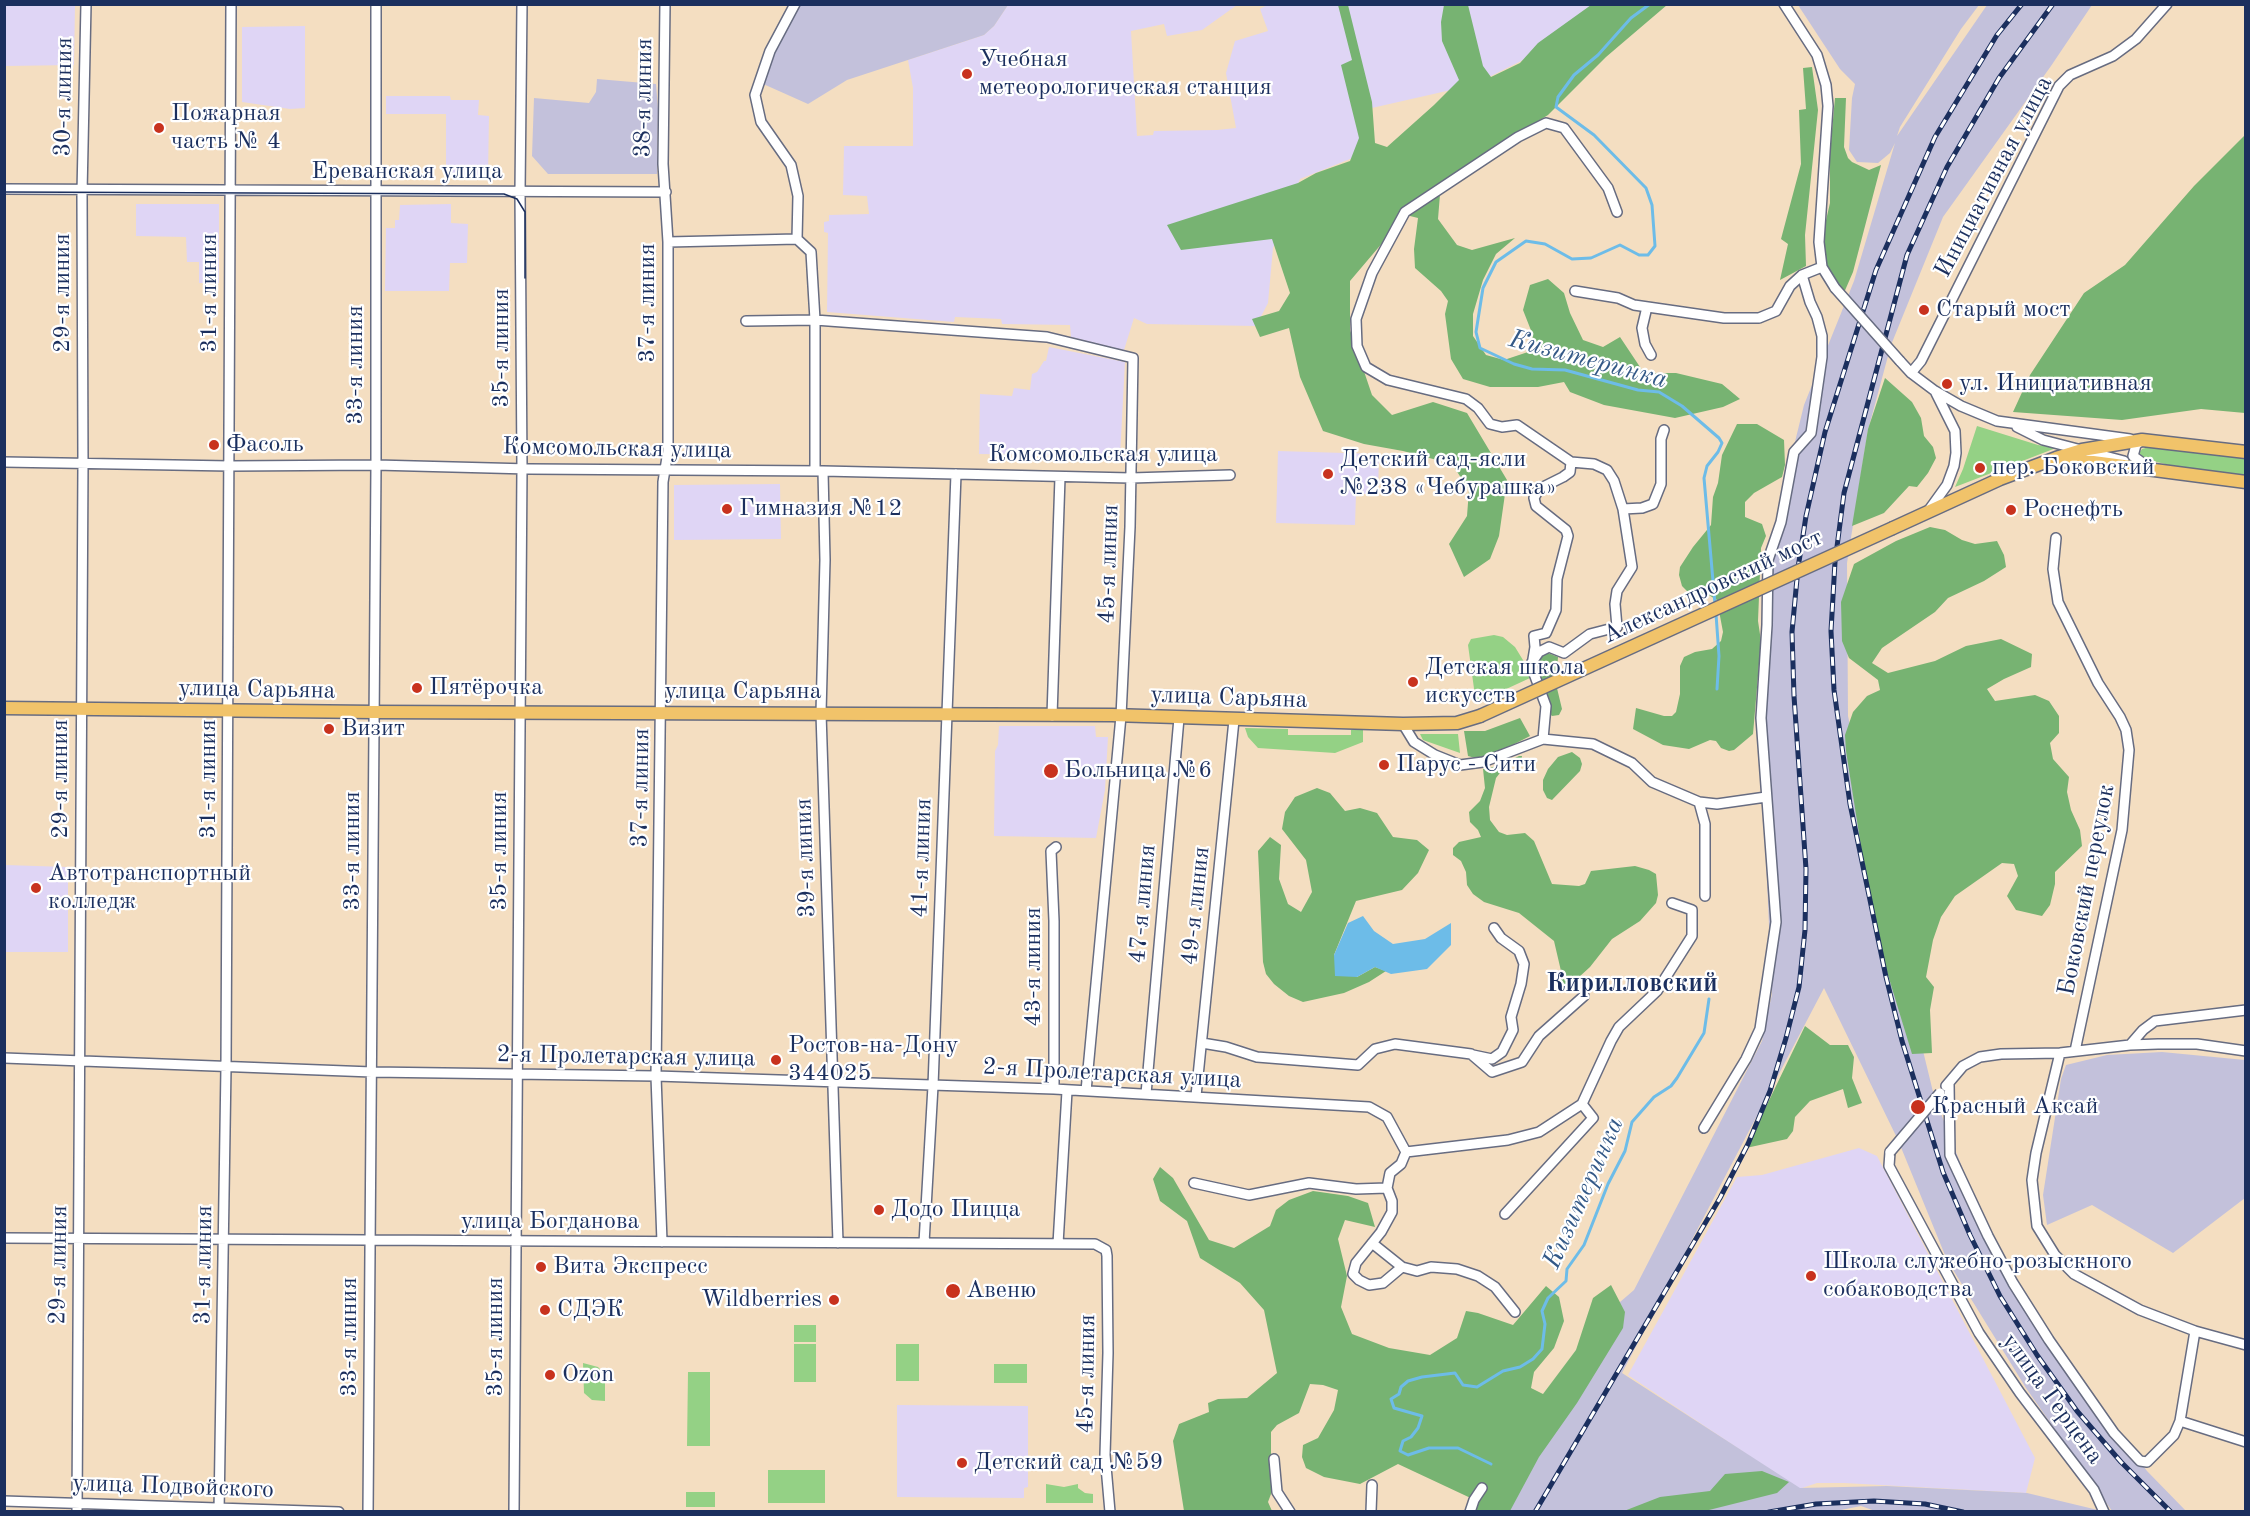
<!DOCTYPE html>
<html>
<head>
<meta charset="utf-8">
<style>
  body { margin:0 }
  #map { position:relative; width:2250px; height:1516px; overflow:hidden; background:#f4dec1; font-family:"Old Standard TT",serif }
  canvas { display:block }
  .frame { position:absolute; inset:0; border:6px solid #1b2f5e; pointer-events:none }
</style>
</head>
<body>
<div id="map">
<canvas width="2250" height="1516"></canvas>
<div class="frame"></div>
</div>
<script>
const c = document.querySelector('canvas').getContext('2d');
c.lineJoin = 'round';
function fillPath(path, color) {
  c.fillStyle = color;
  c.fill(path, 'evenodd');
}
function toPath(rows) {
  const path = new Path2D();
  for (const r of rows) {
    path.moveTo(r[0], r[1]);
    for (let i = 2; i < r.length; i += 2) path.lineTo(r[i], r[i + 1]);
  }
  return path;
}
function stroke(path, color, width, dash) {
  c.strokeStyle = color;
  c.lineWidth = width;
  c.lineCap = dash ? 'butt' : 'round';
  c.setLineDash(dash || []);
  c.stroke(path);
}
function drawText(font, color, halo, rows, align = 'center') {
  c.font = font + ' "Old Standard TT",serif';
  c.lineWidth = 4.5;
  c.setLineDash([]);
  c.textBaseline = 'middle';
  c.strokeStyle = halo;
  c.fillStyle = color;
  for (const [text, x, y, turn = 0] of rows) {
    c.save();
    c.translate(x, y);
    c.rotate((+turn || 0) * Math.PI / 180);
    c.textAlign = isNaN(turn) ? turn : align;
    if (halo) c.strokeText(text, 0, 0);
    c.fillText(text, 0, 0);
    c.restore();
  }
}
fillPath(toPath([
  [4,5,75,5,74,65,5,66],
  [1008,5,1237,5,1202,30,1167,36,1164,24,1131,31,1137,136,1153,135,1154,131,1217,130,1236,128,1226,73,1235,41,1268,31,1260,9,1267,5,1593,5,1527,58,1473,85,1363,110,1362,135,1355,157,1300,179,1273,248,1268,303,1256,326,1147,324,1134,318,1124,350,1071,337,1070,325,1002,324,1001,319,955,317,954,322,827,312,828,233,824,232,824,222,829,221,829,215,869,214,867,196,843,195,844,146,913,146,913,88,908,60,984,35,994,26],
  [305,26,305,108,290,109,242,102,242,27],
  [386,96,450,96,451,100,479,100,478,115,489,116,488,176,446,176,446,114,386,114],
  [136,204,219,204,219,283,199,283,199,262,187,262,186,237,136,236],
  [451,204,451,223,468,224,467,263,450,263,449,291,385,291,386,228,395,228,395,220,399,220,400,205],
  [1049,347,1125,362,1120,456,979,454,980,394,1012,396,1014,388,1030,390,1032,374,1037,372,1044,361,1046,361],
  [1278,451,1379,454,1378,494,1356,494,1355,525,1276,523],
  [780,484,781,539,674,540,674,485],
  [999,726,1095,726,1096,737,1108,737,1105,790,1096,838,994,836,995,751,998,745],
  [5,865,68,867,68,952,6,952],
  [1859,1148,1877,1156,2035,1458,2026,1493,1844,1483,1817,1483,1799,1489,1628,1375,1737,1177,1762,1175],
  [897,1405,1028,1406,1028,1487,1024,1488,1024,1498,897,1497]
]), '#dfd5f5');
fillPath(toPath([
  [798,5,1008,5,994,26,984,35,847,80,808,104,761,83,770,58],
  [1798,5,1979,5,1961,29,1900,127,1897,136,1987,5,2092,5,2051,66,1943,217,1891,345,1868,430,1847,563,1848,716,1889,911,1934,1096,1989,1236,2064,1364,2147,1471,2186,1511,2112,1511,2026,1388,1947,1260,1898,1140,1824,988,1622,1373,1800,1488,1887,1486,2027,1493,2102,1511,1878,1512,1861,1506,1831,1512,1472,1512,1591,1327,1634,1290,1762,1041,1772,994,1761,743,1769,548,1804,405,1854,281,1895,143,1890,153,1878,163,1857,162,1849,150,1852,98,1855,84,1840,69],
  [597,79,656,84,658,109,657,174,548,174,532,156,534,98,589,103,596,92],
  [2162,1052,2245,1060,2245,1198,2173,1253,2092,1205,2047,1225,2043,1195,2061,1079,2066,1065,2107,1055]
]), '#c3c1db');
fillPath(toPath([
  [1977,426,2038,445,2056,448,1955,487,1963,469],
  [2149,447,2245,458,2245,476,2193,471,2141,458,2138,454,2142,449],
  [1494,635,1503,637,1515,647,1526,665,1530,678,1476,703,1468,645,1471,639],
  [1245,728,1288,729,1288,735,1351,735,1351,730,1363,730,1363,742,1335,753,1258,748,1248,737],
  [1420,734,1458,734,1460,753,1423,740],
  [794,1325,816,1325,816,1342,794,1342],
  [794,1344,816,1344,816,1382,794,1382],
  [896,1344,919,1344,919,1381,896,1381],
  [583,1363,598,1367,605,1375,605,1401,592,1400,584,1393],
  [994,1364,1027,1364,1027,1383,994,1383],
  [688,1372,710,1372,710,1446,687,1446],
  [768,1470,825,1470,825,1503,768,1503],
  [1046,1484,1064,1487,1078,1484,1078,1488,1085,1493,1093,1494,1093,1503,1046,1503],
  [686,1492,715,1492,715,1507,686,1507]
]), '#94d185');
fillPath(toPath([
  [1338,5,1348,5,1372,102,1375,143,1387,147,1434,105,1459,80,1442,41,1441,22,1444,5,1468,5,1483,66,1491,77,1520,63,1538,43,1591,5,1667,5,1606,57,1548,115,1441,182,1438,219,1457,245,1472,250,1515,238,1496,254,1483,280,1473,314,1473,336,1486,355,1504,360,1534,350,1532,333,1523,310,1530,285,1548,279,1564,293,1570,313,1583,340,1603,347,1620,337,1644,373,1676,373,1722,384,1740,399,1723,407,1675,418,1604,405,1570,392,1564,382,1538,387,1490,387,1463,379,1451,359,1445,314,1448,301,1441,291,1415,268,1414,249,1418,218,1406,215,1350,281,1350,330,1372,395,1392,415,1433,402,1467,413,1507,480,1499,536,1490,559,1464,577,1449,544,1467,516,1469,490,1452,464,1403,451,1364,444,1323,431,1300,377,1289,328,1260,337,1252,319,1279,311,1290,293,1272,239,1181,250,1167,225,1298,183,1316,173,1350,161,1359,138,1341,65,1352,60],
  [1812,67,1818,110,1805,235,1806,266,1780,280,1788,244,1781,239,1801,164,1799,110,1806,109,1803,68],
  [1835,98,1846,98,1844,147,1848,158,1852,162,1869,170,1881,165,1853,272,1843,295,1829,271,1824,255,1824,229,1830,203,1830,152],
  [2245,135,2245,413,2201,409,2122,420,2013,412,2030,375,2084,293,2125,265,2194,186],
  [1885,378,1912,402,1921,418,1924,436,1933,447,1936,458,1928,473,1917,487,1909,486,1884,513,1852,526,1868,429],
  [1737,424,1757,424,1784,440,1785,465,1782,477,1754,493,1745,502,1745,517,1762,524,1766,536,1761,548,1758,621,1761,641,1753,734,1734,750,1729,751,1721,748,1716,741,1710,740,1689,749,1663,745,1633,729,1636,708,1664,716,1672,716,1676,712,1680,694,1680,666,1684,657,1695,652,1712,649,1721,641,1723,632,1717,600,1707,594,1689,593,1682,586,1679,575,1680,567,1693,547,1711,525,1713,497,1718,483,1722,455],
  [1930,527,1945,530,1962,540,1975,544,1997,541,2004,555,2006,567,1984,581,1948,598,1935,612,1882,648,1872,663,1888,673,1935,661,1966,646,2001,639,2032,654,2031,667,2004,679,1987,689,1995,701,2035,695,2049,701,2059,716,2059,733,2050,743,2053,759,2069,777,2067,792,2071,810,2080,830,2082,846,2055,872,2055,884,2050,905,2042,916,2016,910,2007,896,2018,876,2014,864,2002,863,1955,896,1941,917,1933,940,1926,977,1934,987,1930,1010,1932,1053,1912,1054,1874,929,1846,751,1845,735,1853,712,1867,696,1880,690,1878,680,1849,658,1842,641,1841,602,1854,564,1896,541],
  [1548,653,1558,657,1556,684,1562,709,1559,715,1552,716,1550,714,1548,698,1537,665,1543,654],
  [1520,718,1530,736,1491,756,1475,758,1468,756,1464,731,1485,731],
  [1572,752,1580,758,1582,764,1580,771,1552,800,1547,798,1543,790,1543,780,1548,769,1558,757],
  [1519,756,1522,756,1521,763,1503,769,1496,778,1489,807,1490,820,1499,832,1507,835,1525,833,1534,841,1552,884,1579,886,1585,884,1591,871,1635,866,1649,870,1656,874,1658,895,1656,903,1640,921,1612,939,1590,967,1578,978,1567,984,1550,986,1561,971,1554,941,1519,913,1484,902,1473,894,1467,885,1466,872,1461,861,1453,855,1453,848,1459,842,1481,837,1478,830,1470,822,1469,812,1480,801,1485,788,1483,769,1499,766],
  [1317,788,1330,793,1345,811,1360,808,1377,813,1393,837,1417,840,1429,850,1418,873,1402,890,1356,901,1334,955,1357,977,1375,967,1386,971,1369,982,1344,993,1303,1002,1289,996,1274,984,1266,974,1263,962,1258,851,1270,837,1281,845,1279,879,1288,904,1301,912,1312,892,1306,860,1282,829,1285,812,1295,797],
  [1805,1026,1830,1045,1848,1045,1854,1057,1852,1078,1862,1103,1848,1108,1843,1089,1810,1101,1795,1117,1793,1131,1787,1139,1746,1148],
  [1160,1167,1173,1178,1209,1240,1234,1248,1270,1226,1276,1210,1289,1200,1313,1191,1348,1196,1368,1203,1375,1227,1345,1220,1338,1239,1347,1276,1341,1307,1352,1334,1389,1348,1430,1355,1457,1338,1466,1311,1478,1313,1513,1325,1546,1286,1559,1297,1564,1321,1554,1348,1534,1372,1531,1388,1543,1394,1576,1350,1593,1298,1611,1285,1625,1312,1623,1328,1577,1403,1539,1457,1510,1511,1474,1511,1477,1501,1398,1464,1360,1484,1324,1477,1306,1468,1302,1457,1303,1445,1318,1438,1334,1410,1338,1390,1323,1385,1310,1384,1299,1413,1277,1425,1271,1432,1271,1494,1268,1502,1272,1511,1229,1512,1228,1510,1184,1511,1173,1441,1179,1424,1209,1412,1208,1403,1218,1399,1247,1398,1277,1373,1264,1310,1240,1283,1200,1258,1187,1221,1160,1201,1153,1179],
  [1762,1471,1789,1482,1777,1493,1705,1511,1624,1511,1660,1497,1710,1491,1725,1474]
]), '#77b372');
fillPath(toPath([
  [1363,916,1374,931,1393,944,1425,939,1451,923,1451,945,1427,969,1391,974,1375,967,1357,977,1335,976,1334,955,1348,923]
]), '#6dbce8');
stroke(toPath([
  [1650,4,1631,18,1598,55,1574,75,1558,97,1556,107,1594,135,1646,188,1652,205,1655,246,1648,255,1639,255,1620,245,1591,258,1572,259,1545,244,1526,241,1496,262,1483,288,1476,332,1480,348,1514,364,1532,369,1565,370,1638,390,1659,392,1682,406,1719,438,1722,443,1718,452,1707,466,1704,478,1715,604],
  [1716,614,1719,656,1717,689],
  [1491,1464,1458,1448,1429,1448,1408,1455,1400,1451,1403,1441,1411,1437,1418,1428,1422,1416,1394,1408,1391,1399,1399,1394,1401,1387,1408,1381,1422,1377,1455,1373,1463,1385,1477,1387,1503,1371,1520,1367,1533,1359,1542,1349,1545,1324,1542,1311,1548,1298,1566,1281,1567,1269,1584,1245,1608,1184,1625,1151,1632,1122,1654,1097,1671,1086,1677,1078,1704,1033,1709,999]
]), '#6dbce8', 3);
const minor = toPath([
  [795,4,770,51,755,95,761,122,791,165,798,196,797,239],
  [1784,4,1817,55,1826,85,1828,106,1819,242,1822,267,1835,288],
  [4,189,666,192],
  [668,242,797,239,811,252,815,320,815,471],
  [1575,291,1618,298,1634,305,1724,318,1759,318,1776,311,1790,286,1802,275,1822,267],
  [1647,307,1642,328,1645,344,1651,355],
  [746,321,815,320,1047,337,1133,358,1130,527,1121,716,1086,1091],
  [1900,361,1911,373,1935,391,1961,406,1997,421,2130,439],
  [1911,373,1921,361,2059,86,2070,75,2113,56,2136,39,2167,4],
  [2017,427,2043,440,2124,461],
  [2142,440,2136,445,2133,456,2148,467],
  [4,462,230,466,376,465,529,469,823,471,1131,478,1230,475],
  [823,471,825,560,821,713,838,1243],
  [1623,509,1642,508,1653,504,1661,484,1661,439,1664,430],
  [1929,510,1947,485,1954,466,1956,453,1955,431,1936,393],
  [2056,538,2053,569,2058,602,2098,683,2120,717,2126,730,2129,750,2122,830,2075,1051],
  [1533,659,1535,647,1534,636,1546,633,1556,610,1557,579,1568,536,1566,530,1536,506,1534,498,1539,489,1563,477,1570,472,1571,462],
  [1052,716,1060,477],
  [1403,724,1414,742,1435,755,1460,765,1483,762,1543,739,1593,744,1632,763,1652,782,1699,802,1717,804,1766,797],
  [1543,739,1546,706,1533,671,1532,662,1539,652,1549,647,1564,653,1590,634,1617,627,1615,604,1617,591,1632,567,1623,509,1614,481,1607,470,1594,464,1571,462,1517,425,1502,427,1490,424,1478,408,1466,399,1388,380,1366,367,1357,346,1356,319,1372,273,1405,212,1518,137,1546,123,1564,128,1608,188,1617,212],
  [1699,802,1705,824,1705,896],
  [1202,1043,1226,1047,1257,1057,1358,1065,1375,1049,1395,1044,1471,1054,1492,1072,1522,1062,1539,1036,1584,996],
  [2130,1045,2143,1030,2155,1021,2246,1010],
  [2060,1053,2036,1153,2032,1180,2037,1226,2055,1255,2074,1274,2140,1310,2195,1331,2246,1345],
  [1473,1055,1492,1059,1502,1052,1513,1030,1511,1017,1521,984,1524,964,1519,951,1501,938,1494,928],
  [4,1058,372,1072,656,1076,1054,1089,1369,1107,1387,1117,1406,1152,1508,1140,1539,1132,1582,1104,1593,1118,1505,1214],
  [1949,1083,1950,1155,1988,1236,2013,1283,2049,1340,2114,1433,2140,1461,2147,1462,2174,1435,2180,1421,2195,1331],
  [1946,1086,1963,1066,1980,1057,2001,1054,2060,1053,2130,1045,2158,1044,2197,1044,2246,1051],
  [1054,1089,1054,921,1051,851,1056,847],
  [1146,1094,1179,718],
  [1196,1096,1234,720],
  [1582,1104,1611,1041,1619,1027,1657,991,1692,936,1692,910,1672,903],
  [1704,1128,1746,1059,1760,1029,1776,922,1761,718,1767,625,1768,560,1781,522,1794,452,1811,433,1822,357,1822,336,1817,317,1810,302,1802,275],
  [1890,1152,1889,1166,1979,1333,2020,1393,2094,1490,2104,1512],
  [1194,1183,1249,1195,1309,1183,1356,1189,1387,1188,1392,1201,1392,1212,1381,1232,1356,1263,1353,1274,1359,1280,1369,1285,1383,1283,1402,1267,1417,1271,1431,1267,1457,1269,1478,1276,1495,1287,1515,1312],
  [1387,1188,1390,1173,1401,1164,1406,1152],
  [4,1238,1095,1244,1106,1250,1107,1256,1108,1353,1105,1455,1110,1512],
  [662,1242,656,1076,663,482,668,451,668,242,663,164,665,4],
  [924,1243,933,1086,956,474],
  [1372,1243,1402,1267],
  [1058,1244,1067,1091],
  [2180,1421,2246,1442],
  [1274,1459,1277,1492,1290,1512],
  [4,1501,339,1512],
  [77,1512,83,463,82,193,86,4],
  [219,1512,226,1067,231,4],
  [368,1512,376,465,376,4],
  [514,1512,522,468,520,192,522,4],
  [1371,1512,1372,1485],
  [1470,1512,1474,1500,1482,1488]
]);
const major = toPath([
  [2059,461,2093,462,2246,482],
  [1893,528,2000,479,2056,458,2082,450,2142,440,2246,452],
  [4,708,374,712,1112,715,1403,724,1457,723,1480,716]
]);
stroke(minor, '#676c81', 12);
stroke(major, '#676c81', 15);
stroke(minor, '#fff', 9);
stroke(major, '#f1c36a', 12);
stroke(toPath([
  [4,192,504,194,517,199,525,212,525,278]
]), '#1b2f5e', 1.5);
const rail = toPath([
  [2053,4,1999,78,1947,167,1907,255,1844,493,1835,562,1831,631,1834,690,1850,804,1886,977,1902,1041,1943,1172,1970,1235,2000,1296,2037,1355,2077,1411,2121,1462,2171,1512],
  [1535,1512,1720,1198,1748,1144,1770,1091,1786,1038,1799,987,1805,930,1806,869,1794,696,1792,632,1798,568,1806,516,1825,432,1876,270,1935,137,1997,35,2022,4],
  [1769,1512,1816,1504,1874,1501,1925,1504,1963,1512]
]);
stroke(rail, '#1b2f5e', 5);
stroke(rail, '#fff', 3, [9]);
const minorBridge = toPath([
  [1835,288,1900,361],
  [1890,1152,1940,1093]
]);
const majorBridge = toPath([
  [1480,716,1893,528]
]);
stroke(minorBridge, '#676c81', 12, []);
stroke(majorBridge, '#676c81', 15, []);
stroke(minorBridge, '#fff', 9);
stroke(majorBridge, '#f1c36a', 12);
for (const [x, y, r, color] of [
  [967,74,6,"#c8321e"],
  [159,128,6,"#c8321e"],
  [1924,310,6,"#c8321e"],
  [1947,384,6,"#c8321e"],
  [214,445,6,"#c8321e"],
  [1980,468,6,"#c8321e"],
  [1328,474,6,"#c8321e"],
  [727,509,6,"#c8321e"],
  [2011,510,6,"#c8321e"],
  [1413,682,6,"#c8321e"],
  [417,688,6,"#c8321e"],
  [329,729,6,"#c8321e"],
  [1384,765,6,"#c8321e"],
  [1051,771,8,"#c8321e"],
  [36,888,6,"#c8321e"],
  [776,1060,6,"#c8321e"],
  [1918,1107,8,"#c8321e"],
  [879,1210,6,"#c8321e"],
  [541,1267,6,"#c8321e"],
  [1811,1276,6,"#c8321e"],
  [953,1291,8,"#c8321e"],
  [834,1300,6,"#c8321e"],
  [545,1310,6,"#c8321e"],
  [550,1375,6,"#c8321e"],
  [962,1463,6,"#c8321e"]
]) {
  const dot = new Path2D();
  dot.arc(x, y, r, 0, 2 * Math.PI);
  c.fillStyle = color;
  c.fill(dot);
  stroke(dot, '#fff', 2);
}
drawText('24px', '#1b2f5e', '#fff', [
  ["Учебная",979,60],
  ["метеорологическая станция",979,88],
  ["Пожарная",171,114],
  ["часть № 4",171,142],
  ["Старый мост",1936,310],
  ["ул. Инициативная",1959,384],
  ["Фасоль",226,445],
  ["Детский сад-ясли",1340,460],
  ["№238 «Чебурашка»",1340,488],
  ["пер. Боковский",1992,468],
  ["Гимназия №12",739,509],
  ["Роснефть",2023,510],
  ["Детская школа",1425,668],
  ["искусств",1425,696],
  ["Пятёрочка",429,688],
  ["Визит",341,729],
  ["Парус - Сити",1396,765],
  ["Больница №6",1064,771],
  ["Автотранспортный",48,874],
  ["колледж",48,902],
  ["Ростов-на-Дону",788,1046],
  ["344025",788,1074],
  ["Красный Аксай",1932,1107],
  ["Додо Пицца",891,1210],
  ["Школа служебно-розыскного",1823,1262],
  ["собаководства",1823,1290],
  ["Вита Экспресс",553,1267],
  ["Авеню",966,1291],
  ["Wildberries",822,1300,"right"],
  ["СДЭК",557,1310],
  ["Ozon",562,1375],
  ["Детский сад №59",974,1463]
], 'left');
drawText('24px', '#1b2f5e', '#fff', [
  ["30-я линия",64,97,-89],
  ["38-я линия",644,98,-89],
  ["Ереванская улица",407,172],
  ["Инициативная улица",1994,177,-62],
  ["29-я линия",63,293,-90],
  ["31-я линия",210,293,-90],
  ["37-я линия",648,303,-90],
  ["35-я линия",502,348,-90],
  ["33-я линия",356,365,-90],
  ["Комсомольская улица",617,449,1],
  ["Комсомольская улица",1103,455],
  ["45-я линия",1109,564,-88],
  ["Александровский мост",1713,587,-25],
  ["улица Сарьяна",257,690,1],
  ["улица Сарьяна",743,692],
  ["улица Сарьяна",1229,698,2],
  ["29-я линия",61,779,-90],
  ["31-я линия",209,779,-90],
  ["37-я линия",641,788,-89],
  ["33-я линия",353,851,-90],
  ["35-я линия",500,851,-90],
  ["39-я линия",806,858,-92],
  ["41-я линия",922,858,-88],
  ["Боковский переулок",2087,890,-79],
  ["47-я линия",1143,904,-85],
  ["49-я линия",1196,906,-84],
  ["43-я линия",1034,967,-90],
  ["2-я Пролетарская улица",626,1057,1],
  ["2-я Пролетарская улица",1112,1074,3],
  ["улица Богданова",550,1222],
  ["29-я линия",59,1265,-89],
  ["31-я линия",204,1265,-89],
  ["33-я линия",350,1337,-90],
  ["35-я линия",496,1337,-90],
  ["45-я линия",1087,1374,-89],
  ["улица Герцена",2052,1399,54],
  ["улица Подвойского",173,1487,2]
]);
drawText('italic 26px', '#345987', '#fff', [
  ["Кизитеринка",1588,360,15],
  ["Кизитеринка",1584,1193,-66]
]);
drawText('bold 26px', '#1b2f5e', '#fff', [
  ["Кирилловский",1632,984]
]);
</script>
</body>
</html>
